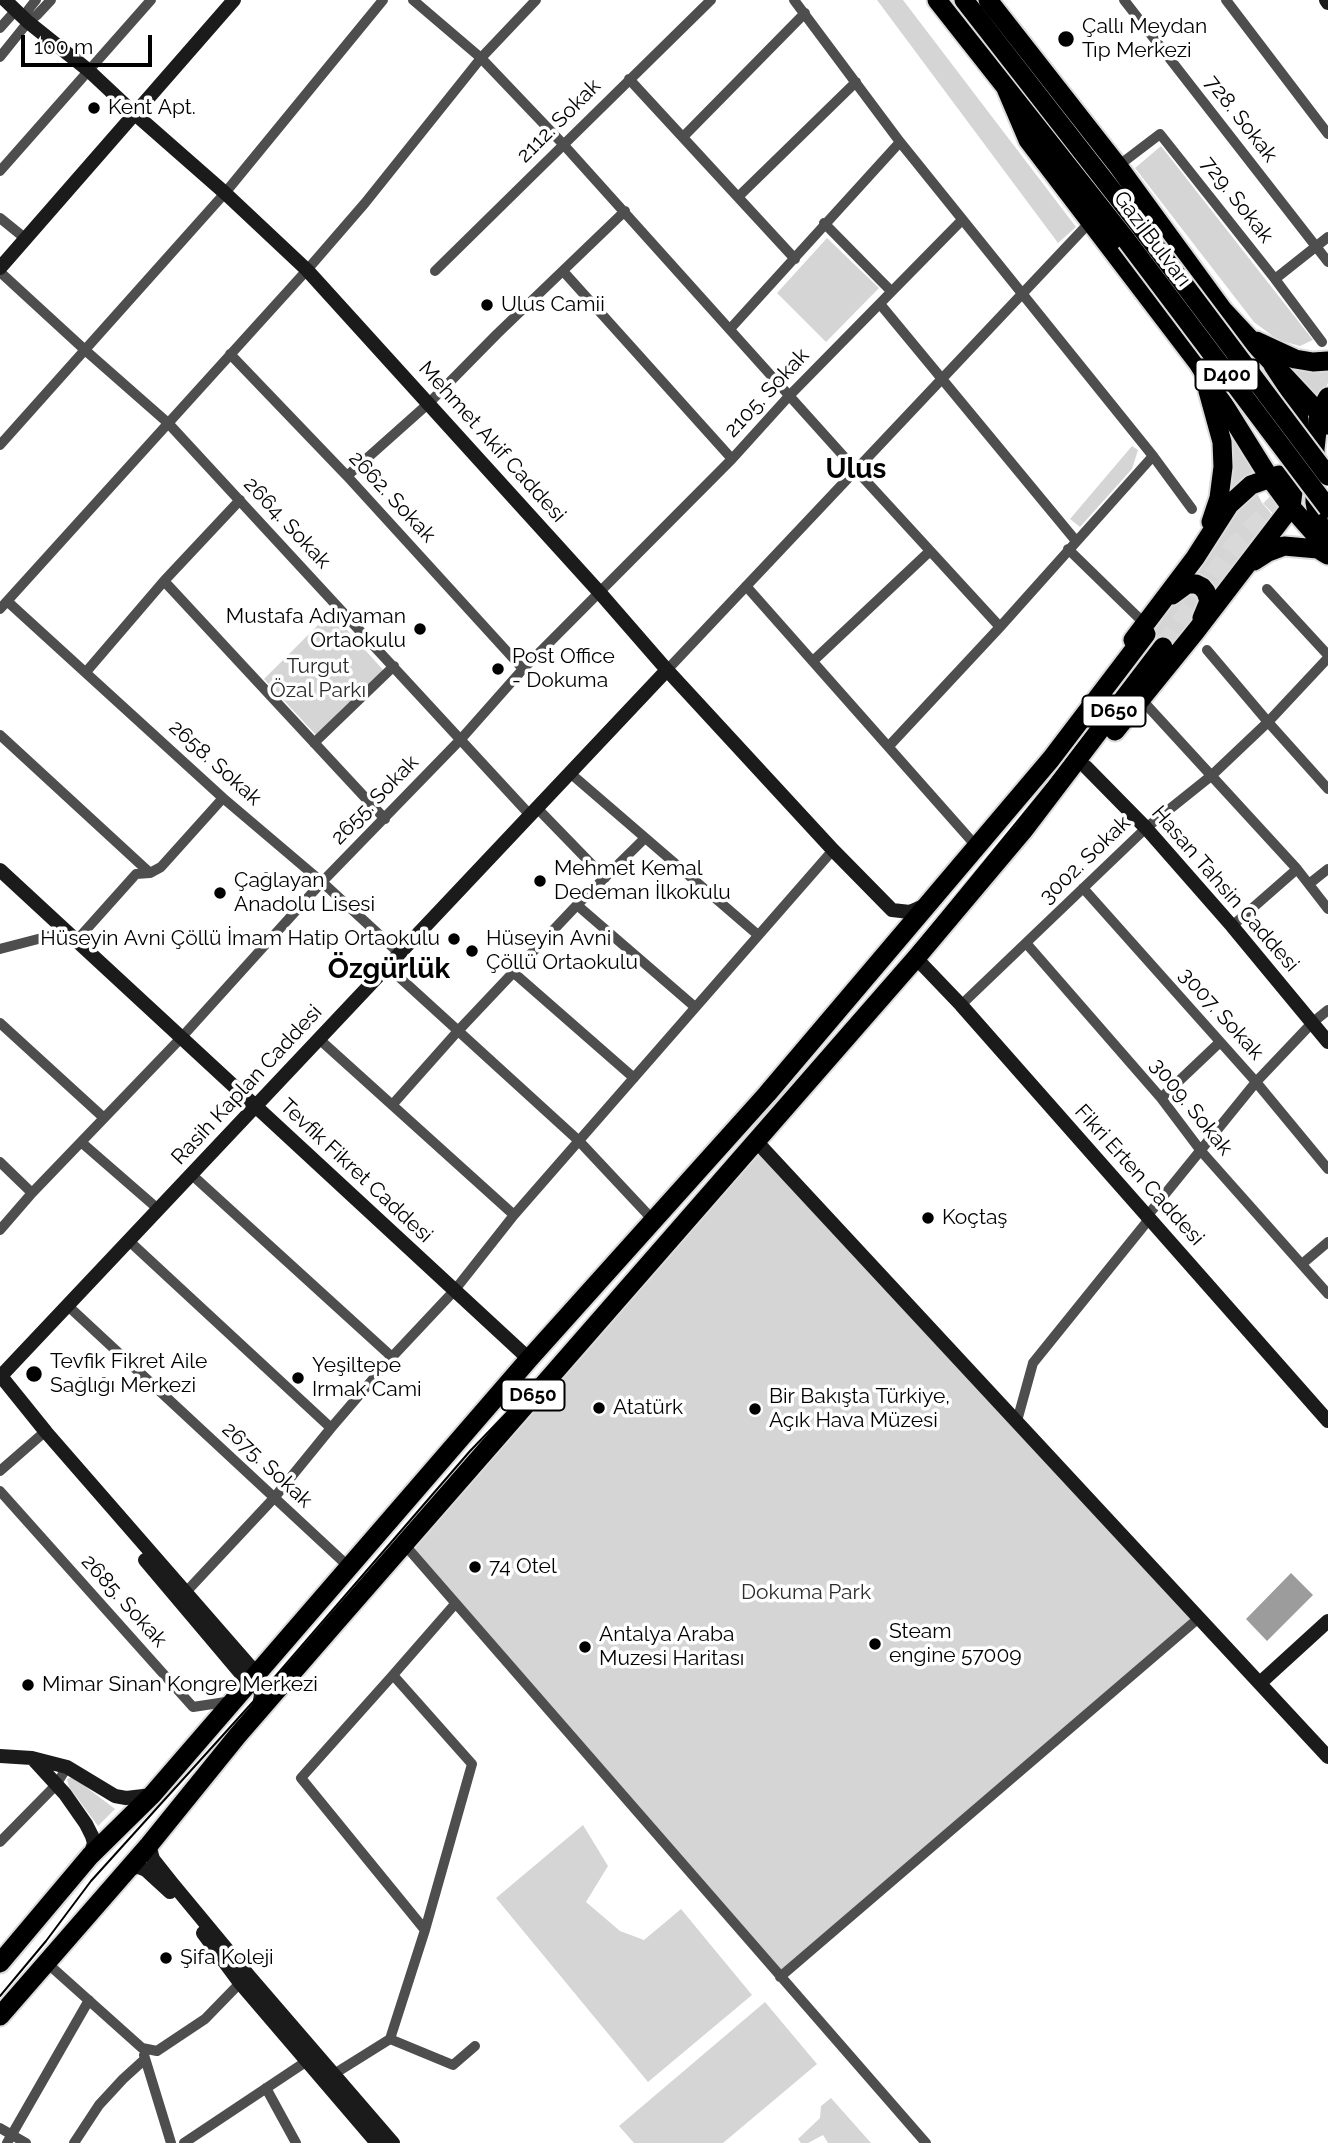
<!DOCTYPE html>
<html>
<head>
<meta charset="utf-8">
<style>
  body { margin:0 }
  #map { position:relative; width:1328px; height:2143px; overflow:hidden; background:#fff; font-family:Raleway,sans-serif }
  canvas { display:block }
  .scale { position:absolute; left:21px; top:35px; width:131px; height:32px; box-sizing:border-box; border:4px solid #000; border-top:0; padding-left:9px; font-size:21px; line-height:24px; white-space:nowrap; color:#000; -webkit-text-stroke:5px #fff; paint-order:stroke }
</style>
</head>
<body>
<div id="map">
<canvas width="1328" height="2143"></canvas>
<div class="scale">100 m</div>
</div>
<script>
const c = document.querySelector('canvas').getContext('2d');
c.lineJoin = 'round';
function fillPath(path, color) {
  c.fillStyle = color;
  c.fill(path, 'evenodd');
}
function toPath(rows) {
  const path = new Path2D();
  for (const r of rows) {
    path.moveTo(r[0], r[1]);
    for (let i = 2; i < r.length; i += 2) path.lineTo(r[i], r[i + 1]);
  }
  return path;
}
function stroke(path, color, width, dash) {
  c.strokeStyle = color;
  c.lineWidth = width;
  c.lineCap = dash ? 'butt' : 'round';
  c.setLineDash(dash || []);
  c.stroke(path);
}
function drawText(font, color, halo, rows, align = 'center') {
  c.font = font + ' Raleway,sans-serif';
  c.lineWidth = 7;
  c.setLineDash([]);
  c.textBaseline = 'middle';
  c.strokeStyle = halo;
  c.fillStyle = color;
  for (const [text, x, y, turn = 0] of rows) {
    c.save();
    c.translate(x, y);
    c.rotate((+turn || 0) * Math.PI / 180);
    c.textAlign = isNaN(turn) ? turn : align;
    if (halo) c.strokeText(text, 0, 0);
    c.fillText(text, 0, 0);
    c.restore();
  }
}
fillPath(toPath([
  [877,0,903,0,1076,227,1058,243],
  [1161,146,1313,340,1300,346,1278,340,1254,322,1135,168],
  [827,238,879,288,826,342,777,293],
  [1275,357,1328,365,1328,383,1318,402],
  [1222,416,1256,474,1222,502],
  [1132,446,1138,450,1132,469,1080,527,1070,519],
  [1255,489,1262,503,1270,512,1272,518,1216,593,1187,574,1244,496],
  [1180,592,1196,593,1198,600,1198,608,1193,619,1169,648,1146,628],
  [331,612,384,671,316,735,264,679],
  [757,1142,1200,1617,780,1977,404,1544],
  [73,1777,115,1809,98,1826,69,1787,67,1779],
  [583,1825,608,1866,586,1902,620,1931,644,1940,681,1909,752,1995,648,2082,496,1898],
  [765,2002,817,2064,723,2143,634,2143,619,2126],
  [831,2098,871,2143,828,2143,823,2135,808,2143,801,2143,798,2139,820,2118,821,2106]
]), '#d5d5d5');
fillPath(toPath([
  [1291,1573,1313,1595,1267,1641,1246,1619]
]), '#9c9c9c');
stroke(toPath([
  [1163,647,1233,547,1328,452]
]), '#d9d9d9', 19, [19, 10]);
const highway = toPath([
  [937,0,1127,241],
  [964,0,1143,230],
  [988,0,1118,166,1223,310,1319,413,1328,425],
  [1005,86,1028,140,1198,363,1269,477,1291,507,1328,549],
  [1256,341,1295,359,1313,362,1328,361],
  [1208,391,1222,442,1223,467,1219,498,1211,522],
  [1324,539,1319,524,1315,502,1315,449,1319,413,1328,397],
  [1254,561,1268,552,1284,546,1318,549,1328,555],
  [1172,595,1187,584,1196,584,1202,587,1206,592,1209,601,1202,618],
  [1133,640,1195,558,1229,505,1251,485,1279,475],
  [1115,731,1196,631,1291,507,1295,476,1299,419,1296,406,1290,391,1273,365],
  [0,1963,90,1856,152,1795,529,1359,767,1094,1051,759,1146,634],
  [0,2016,149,1845,238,1735,337,1621,916,958,1023,831,1163,647]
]);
stroke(highway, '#dbdbdb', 23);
stroke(toPath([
  [413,0,481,58,563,144,856,470,1000,627],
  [794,0,900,142,1153,456,1192,509],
  [1124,0,1328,262],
  [1226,0,1328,134],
  [28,21,28,10,36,0],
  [0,28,16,10],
  [0,57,28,22,37,15,51,0],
  [629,79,795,259],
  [683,137,805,13],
  [1118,166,1160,134,1275,279,1328,237],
  [0,171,151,0],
  [738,197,856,82],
  [0,218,26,239],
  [824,223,891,291],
  [435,271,711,0],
  [563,271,732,459],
  [0,272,85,350,168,423,530,815],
  [1275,279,1322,342],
  [880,304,1076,541],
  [730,329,900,142],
  [230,354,347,476,523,669],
  [0,445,225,193,383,0],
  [347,476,429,403,497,334,625,211],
  [1068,549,1145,624],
  [164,581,385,819],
  [746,586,977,847],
  [1267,589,1328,655],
  [7,601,223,798,322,882,399,953],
  [0,609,307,270,365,203,481,58,536,0],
  [1207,650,1268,722,1328,789],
  [813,661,930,551],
  [667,670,1090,222],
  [86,672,164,581,240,500],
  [1141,699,1297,869,1328,909],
  [0,735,150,873],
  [314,743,394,666],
  [889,746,1000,627,1153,456],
  [570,773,758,935],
  [537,808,605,878],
  [1309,884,1328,869],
  [1083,888,1256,1082,1328,1169],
  [577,905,695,1007],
  [1232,926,1297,869],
  [76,941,136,874,150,873,161,867,223,798],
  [1026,943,1161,1098,1201,1151,1328,1294],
  [0,949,65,932],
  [387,966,579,1141,653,1220],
  [514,973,634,1078],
  [961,1005,1146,828,1211,776,1268,722,1328,658],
  [0,1023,104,1118],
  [319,1039,514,1215],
  [1161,1098,1220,1042],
  [393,1104,457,1032,577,905,645,838],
  [81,1142,158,1209],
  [0,1162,32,1193],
  [191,1174,392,1357],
  [1148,1215,1256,1082,1312,1023,1328,1010],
  [0,1230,32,1193,181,1038,322,882,461,739,523,669,732,459,789,396,962,220],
  [128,1240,331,1428],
  [1302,1264,1328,1242],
  [67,1305,349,1567],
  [1017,1421,1033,1363,1150,1218],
  [0,1471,40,1436],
  [0,1491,193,1707,232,1701],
  [404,1544,926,2143],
  [186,1592,274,1498,331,1428,392,1357,454,1291,514,1215,833,850],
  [393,1675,455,1604],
  [0,1842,56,1785,67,1767],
  [47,1963,142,2048,157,2051,205,2019,240,1983],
  [780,1977,1200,1617],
  [390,2039,453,2065,475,2046],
  [144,2055,171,2143],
  [334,2074,390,2039,425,1930,472,1764,393,1675,301,1778,425,1930],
  [266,2088,296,2143],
  [0,2128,26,2143],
  [7,2143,89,2000],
  [74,2143,99,2105,123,2079,145,2059],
  [184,2143,307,2061]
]), '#4e4e4e', 10);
stroke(toPath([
  [5,0,28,22,88,70,135,114,225,193,307,270,600,593,667,670,833,850,892,910,910,912,926,905],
  [1326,0,1328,3],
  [0,268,234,0],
  [1086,767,1146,828,1232,926,1328,1042],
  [0,870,529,1359],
  [916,958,961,1005,1328,1421],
  [757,1142,1328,1757],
  [0,1375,46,1432,256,1673,261,1695,258,1711],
  [1,1376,667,670],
  [145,1560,248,1682],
  [1260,1683,1328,1621],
  [0,1756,32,1758,67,1767,115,1796,126,1798,152,1795],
  [33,1759,65,1794,86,1824,92,1836,94,1843,90,1856],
  [149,1845,153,1859,172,1883,249,1976,393,2143],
  [129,1868,139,1867,146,1870,170,1892],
  [203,1933,240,1983,377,2143]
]), '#1b1b1b', 14);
stroke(highway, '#000', 19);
stroke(toPath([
  [0,1996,46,1941,91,1881,261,1693,470,1451,553,1365,901,964,1048,784,1157,642]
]), '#000', 2);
const highwayBridge = toPath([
  [1143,230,1328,476],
  [1127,241,1328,508]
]);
stroke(highwayBridge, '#dbdbdb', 23, []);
stroke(highwayBridge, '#000', 19);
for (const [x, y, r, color] of [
  [1066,39,9,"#000"],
  [94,108,7,"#000"],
  [487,305,7,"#000"],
  [420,629,7,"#000"],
  [498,669,7,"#000"],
  [540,881,7,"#000"],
  [220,893,7,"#000"],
  [454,939,7,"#000"],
  [472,951,7,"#000"],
  [928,1218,7,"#000"],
  [34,1374,9,"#000"],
  [298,1378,7,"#000"],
  [599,1408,7,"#000"],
  [755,1409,7,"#000"],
  [475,1567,7,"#000"],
  [875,1644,7,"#000"],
  [585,1647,7,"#000"],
  [28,1685,7,"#000"],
  [166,1958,7,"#000"]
]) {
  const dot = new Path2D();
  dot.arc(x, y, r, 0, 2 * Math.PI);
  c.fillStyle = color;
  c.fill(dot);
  stroke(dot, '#fff', 2.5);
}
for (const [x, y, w] of [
  [1227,375,63],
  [1114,711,63],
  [533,1395,63]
]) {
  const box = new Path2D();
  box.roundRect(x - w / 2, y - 15.5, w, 31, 5);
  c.fillStyle = '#fff';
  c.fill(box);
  stroke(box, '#000', 2);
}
drawText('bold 19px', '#000', null, [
  ["D400",1227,375],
  ["D650",1114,711],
  ["D650",533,1395]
]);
drawText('21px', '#000', '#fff', [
  ["Çallı Meydan",1082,27],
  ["Tıp Merkezi",1082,51],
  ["Kent Apt.",108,108],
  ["Ulus Camii",501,305],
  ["Mustafa Adıyaman",406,617,"right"],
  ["Ortaokulu",406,641,"right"],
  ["Post Office",512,657],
  ["- Dokuma",512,681],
  ["Mehmet Kemal",554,869],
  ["Dedeman İlkokulu",554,893],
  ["Çağlayan",234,881],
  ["Anadolu Lisesi",234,905],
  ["Hüseyin Avni Çöllü İmam Hatip Ortaokulu",440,939,"right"],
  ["Hüseyin Avni",486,939],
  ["Çöllü Ortaokulu",486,963],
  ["Koçtaş",942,1218],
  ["Tevfik Fikret Aile",50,1362],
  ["Sağlığı Merkezi",50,1386],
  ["Yeşiltepe",312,1366],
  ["Irmak Cami",312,1390],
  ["Bir Bakışta Türkiye,",769,1397],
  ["Açık Hava Müzesi",769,1421],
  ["Atatürk",613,1408],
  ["74 Otel",489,1567],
  ["Steam",889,1632],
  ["engine 57009",889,1656],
  ["Antalya Araba",599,1635],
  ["Muzesi Haritası",599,1659],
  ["Mimar Sinan Kongre Merkezi",42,1685],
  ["Şifa Koleji",180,1958]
], 'left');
drawText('21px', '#000', '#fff', [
  ["728. Sokak",1241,119,52],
  ["2112. Sokak",559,121,-45],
  ["729. Sokak",1237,200,52],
  ["Gazi Bulvarı",1152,239,53],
  ["2105. Sokak",767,393,-47],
  ["Mehmet Akif Caddesi",492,442,48],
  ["2662. Sokak",392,497,47],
  ["2664. Sokak",287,523,47],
  ["2658. Sokak",215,763,42],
  ["2655. Sokak",375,800,-46],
  ["3002. Sokak",1085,860,-44],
  ["Hasan Tahsin Caddesi",1225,889,49],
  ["3007. Sokak",1221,1014,48],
  ["Rasih Kaplan Caddesi",247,1085,-47],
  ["3009. Sokak",1191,1107,51],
  ["Tevfik Fikret Caddesi",356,1171,43],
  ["Fikri Erten Caddesi",1139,1175,48],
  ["2675. Sokak",267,1465,43],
  ["2685. Sokak",124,1601,48]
]);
drawText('21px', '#2c2c2c', '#fff', [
  ["Turgut",318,667],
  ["Özal Parkı",318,691],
  ["Dokuma Park",806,1593]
]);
drawText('bold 28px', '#000', '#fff', [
  ["Ulus",856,470],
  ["Özgürlük",389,970]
]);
</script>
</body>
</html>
